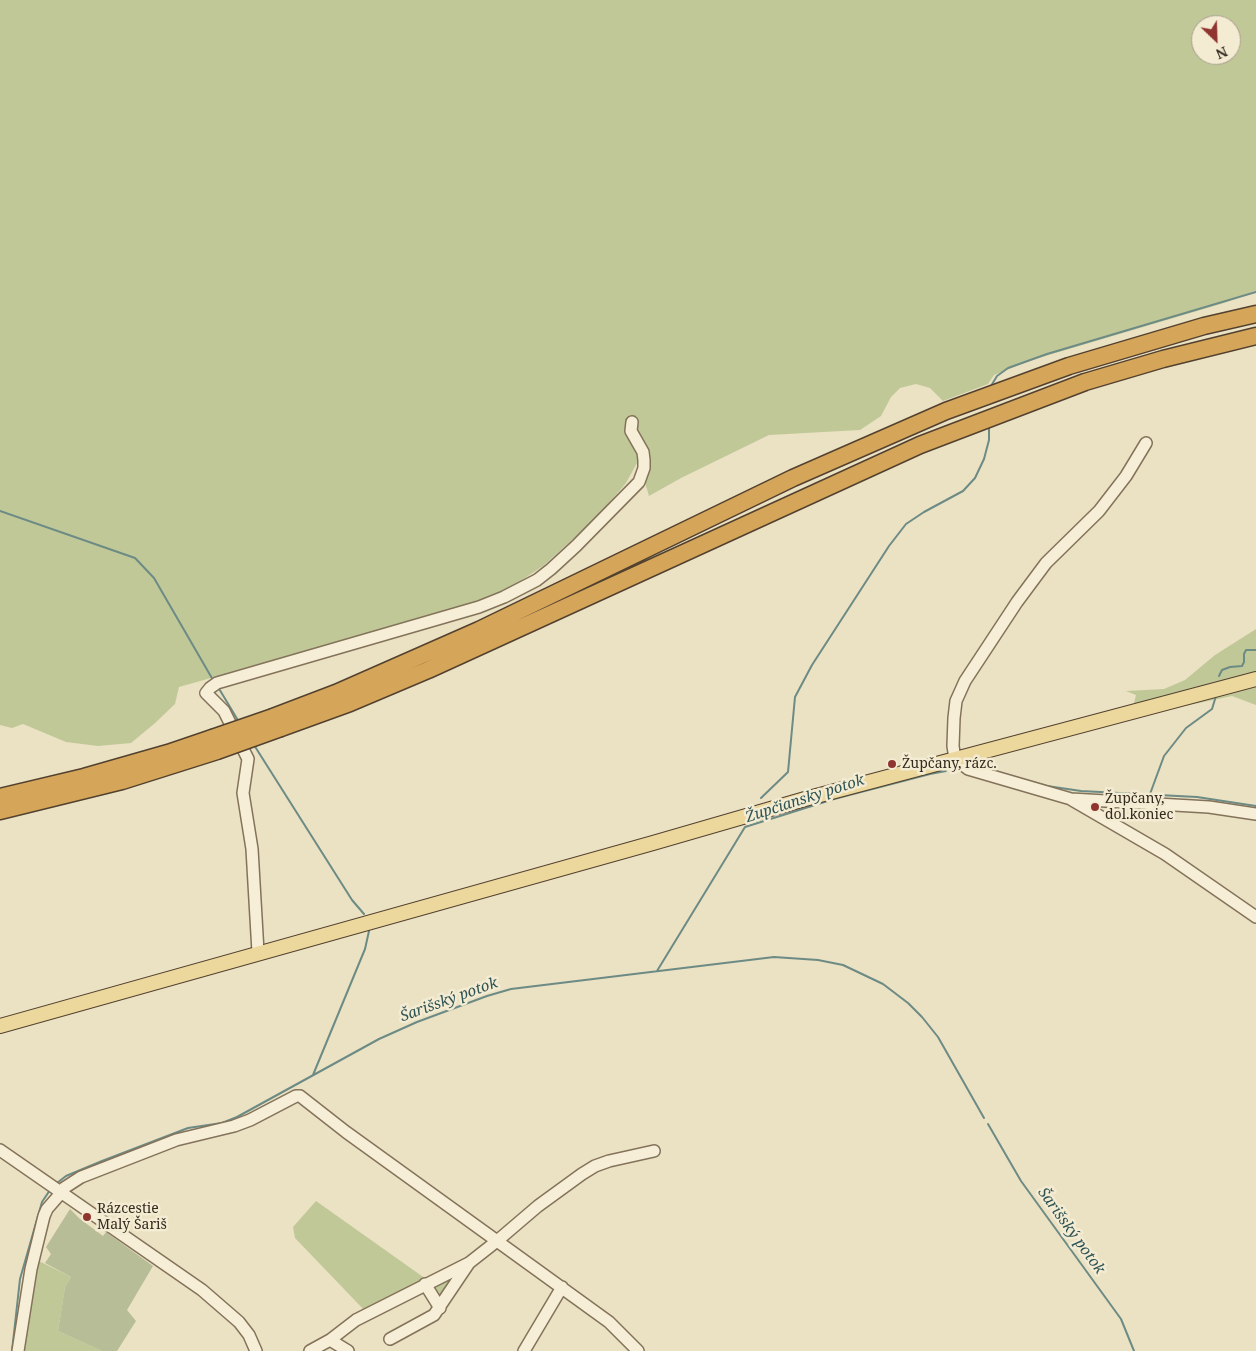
<!DOCTYPE html>
<html>
<head>
<meta charset="utf-8">
<style>
  body { margin:0 }
  #map { position:relative; width:1256px; height:1351px; overflow:hidden; background:#ebe1c3; font-family:"Noto Serif",serif }
  canvas { display:block }
  .north { position:absolute; left:1191px; top:15px; width:50px; height:50px; box-sizing:border-box; background:#f3ebd2; border:1px solid #a79e8a; border-radius:50%; rotate:156deg; font-size:14px; font-weight:700; line-height:20px; text-align:center; color:#352a1e }
  .north::after { content:''; display:block; margin:auto; width:18px; height:22px; background:#8f342f; clip-path:polygon(50% 0,100% 100%,50% 72%,0 100%) }
</style>
</head>
<body>
<div id="map">
<canvas width="1256" height="1351"></canvas>
<div class="north">N</div>
</div>
<script>
const c = document.querySelector('canvas').getContext('2d');
c.lineJoin = 'round';
function fillPath(path, color) {
  c.fillStyle = color;
  c.fill(path, 'evenodd');
}
function toPath(rows) {
  const path = new Path2D();
  for (const r of rows) {
    path.moveTo(r[0], r[1]);
    for (let i = 2; i < r.length; i += 2) path.lineTo(r[i], r[i + 1]);
  }
  return path;
}
function stroke(path, color, width, dash) {
  c.strokeStyle = color;
  c.lineWidth = width;
  c.lineCap = dash ? 'butt' : 'round';
  c.setLineDash(dash || []);
  c.stroke(path);
}
function drawText(font, color, halo, rows, align = 'center') {
  c.font = font + ' "Noto Serif",serif';
  c.lineWidth = 5;
  c.setLineDash([]);
  c.textBaseline = 'middle';
  c.strokeStyle = halo;
  c.fillStyle = color;
  for (const [text, x, y, turn = 0] of rows) {
    c.save();
    c.translate(x, y);
    c.rotate((+turn || 0) * Math.PI / 180);
    c.textAlign = isNaN(turn) ? turn : align;
    if (halo) c.strokeText(text, 0, 0);
    c.fillText(text, 0, 0);
    c.restore();
  }
}
fillPath(toPath([
  [0,0,1256,0,1256,291,1224,303,1032,360,994,375,988,384,943,401,930,388,916,384,900,388,891,397,881,416,860,430,769,435,681,478,649,496,644,479,637,463,626,483,596,518,543,566,502,593,398,625,179,687,175,704,154,724,131,743,98,746,66,742,23,724,12,728,0,725],
  [1201,25,1231,25,1231,55,1201,55],
  [1256,629,1256,705,1232,696,1138,716,1133,707,1136,695,1126,691,1164,689,1185,680,1215,655],
  [316,1201,426,1279,368,1314,295,1238,293,1227],
  [35,1259,71,1277,65,1287,58,1331,102,1351,20,1351],
  [457,1275,440,1297,432,1288,434,1281]
]), '#c0c898');
fillPath(toPath([
  [70,1209,80,1219,103,1236,106,1232,153,1266,127,1310,136,1321,117,1351,102,1351,58,1331,65,1287,71,1277,45,1263,51,1254,46,1247]
]), '#b7bd97');
stroke(toPath([
  [991,386,997,376,1008,368,1047,354,1256,292],
  [0,511,135,558,154,578,213,680],
  [1219,676,1222,670,1230,667,1242,666,1244,662,1244,654,1246,650,1256,650],
  [218,687,239,722],
  [254,745,352,900,364,914],
  [987,769,1047,786,1081,791,1197,797,1256,806],
  [1150,794,1164,756,1186,728,1212,709,1216,696],
  [761,798,788,772,795,697,812,665,889,546,906,524,924,512,963,491,975,478,984,459,989,440,989,426],
  [657,971,745,827,834,799,930,774,946,771],
  [313,1075,365,949,369,931],
  [988,1124,1021,1181,1121,1319,1134,1351],
  [57,1183,66,1176,102,1161,188,1128,222,1123,237,1117,379,1039,417,1022,487,996,511,989,774,957,818,960,843,965,883,984,908,1003,922,1017,938,1037,984,1118],
  [12,1351,20,1279,42,1202,50,1190]
]), '#6d8b85', 2);
const minor = toPath([
  [1146,443,1126,476,1099,511,1046,563,1017,602,965,681,956,701,954,718,953,746,955,759,968,769,1071,799,1209,807,1256,814],
  [1072,800,1165,854,1256,917],
  [258,952,252,849,243,793,248,759,224,711,206,693,210,688,217,683,479,607,504,597,537,580,551,569,576,546,639,482,644,468,644,460,643,452,631,431,632,422],
  [0,1150,202,1290,239,1322,249,1335,256,1351],
  [425,1284,440,1308],
  [390,1339,434,1315,469,1263],
  [330,1340,348,1351],
  [18,1351,31,1269,44,1216,47,1209,61,1193,64,1188,81,1177,176,1140,234,1126,250,1120,296,1096,300,1096,346,1132,497,1241,469,1263,356,1320,330,1340,310,1351],
  [524,1351,562,1287],
  [638,1351,609,1322,497,1241,538,1206,582,1174,595,1166,609,1161,654,1151]
]);
const major = toPath([
  [0,1026,653,843,805,799,1256,679]
]);
const highway = toPath([
  [273,717,336,693,479,630,793,478,946,411,1069,366,1204,326,1256,314],
  [281,728,350,703,428,670,920,445,1085,382,1163,359,1256,336],
  [0,797,84,777,168,753,212,738],
  [0,811,122,781,217,751]
]);
stroke(minor, '#84735b', 14);
stroke(major, '#52412f', 16);
stroke(highway, '#52412f', 19);
stroke(minor, '#f6eed6', 11);
stroke(major, '#ecd79d', 14);
stroke(highway, '#d5a559', 16);
const highwayBridge = toPath([
  [212,738,273,717],
  [217,751,281,728]
]);
stroke(highwayBridge, '#52412f', 19, []);
stroke(highwayBridge, '#d5a559', 16);
for (const [x, y, r, color] of [
  [892,764,5,"#8f342f"],
  [1095,807,5,"#8f342f"],
  [87,1217,5,"#8f342f"]
]) {
  const dot = new Path2D();
  dot.arc(x, y, r, 0, 2 * Math.PI);
  c.fillStyle = color;
  c.fill(dot);
  stroke(dot, '#f3ebd2', 2);
}
drawText('14px', '#352a1e', '#f3ebd2', [
  ["Župčany, rázc.",902,764],
  ["Župčany,",1105,799],
  ["dol.koniec",1105,815],
  ["Rázcestie",97,1209],
  ["Malý Šariš",97,1225]
], 'left');
drawText('italic 15px', '#2e5353', '#f3ebd2', [
  ["Župčiansky potok",805,799,-18],
  ["Šarišský potok",449,1000,-20],
  ["Šarišský potok",1071,1231,54]
]);
</script>
</body>
</html>
